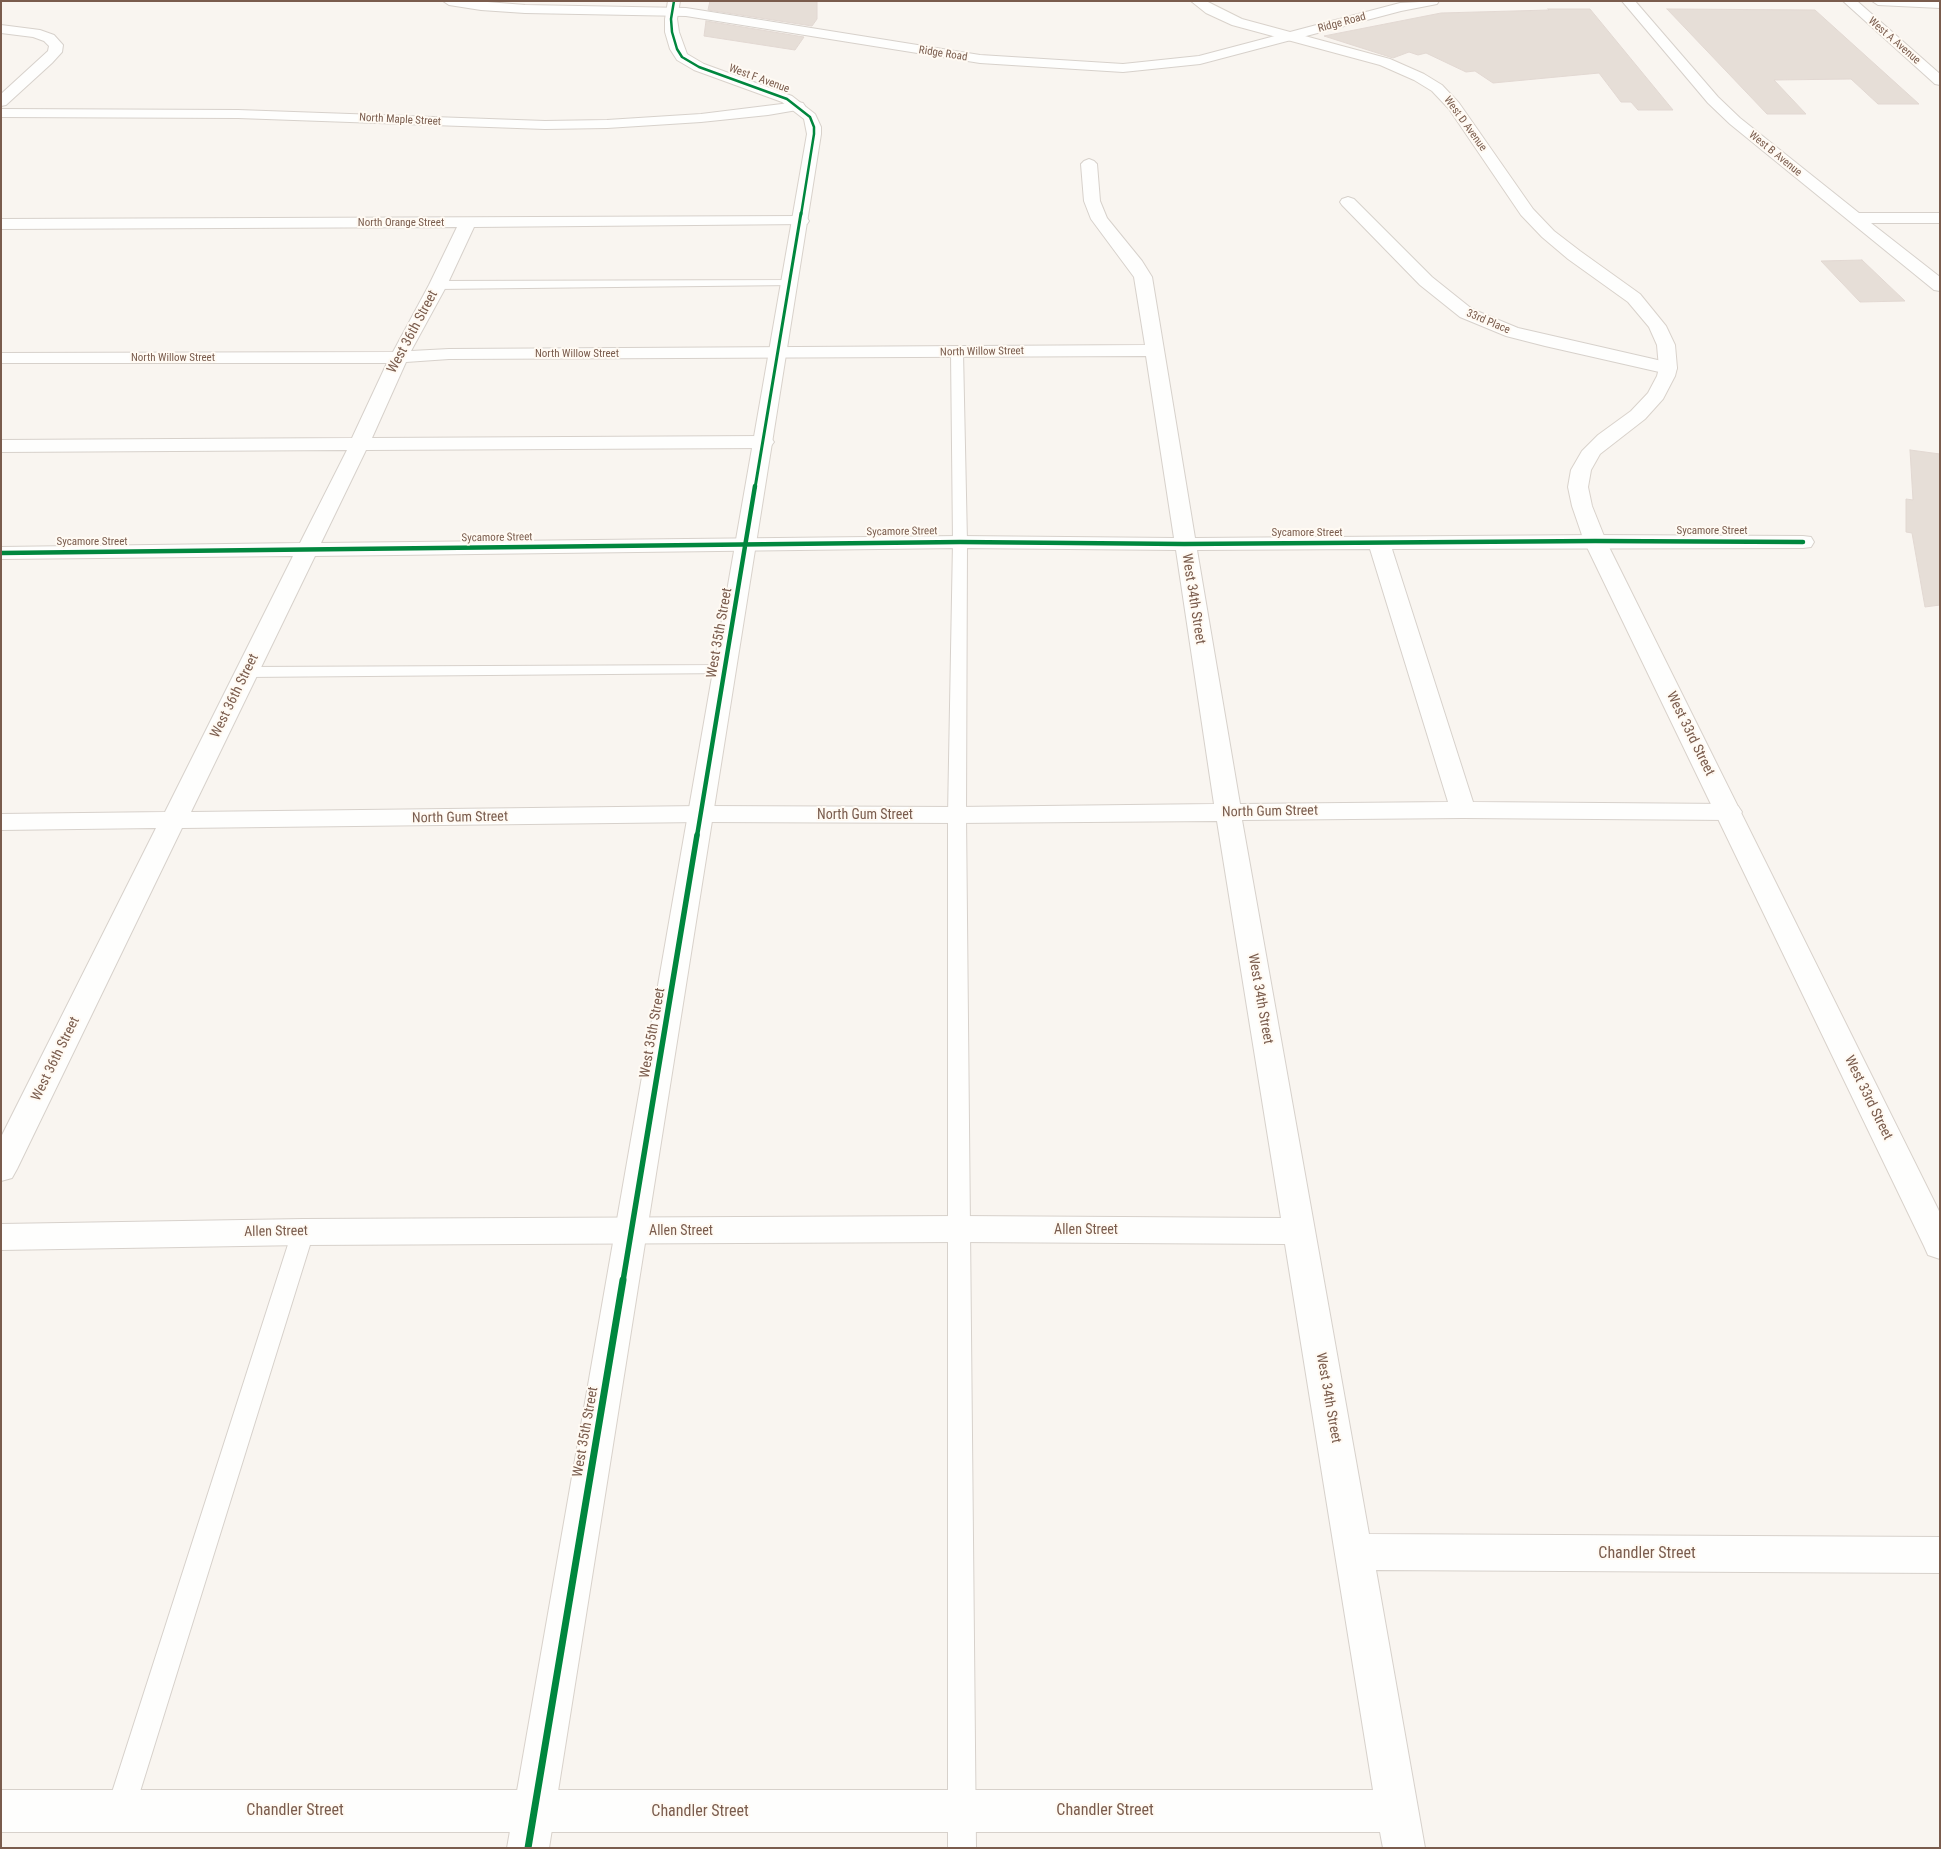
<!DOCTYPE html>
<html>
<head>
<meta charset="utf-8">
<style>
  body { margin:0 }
  #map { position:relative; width:1941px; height:1849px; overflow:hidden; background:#f9f5f0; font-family:"Roboto Condensed",sans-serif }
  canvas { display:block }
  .frame { position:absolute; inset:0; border:2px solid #7a5c4d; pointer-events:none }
</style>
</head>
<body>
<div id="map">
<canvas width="1941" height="1849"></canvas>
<div class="frame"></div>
</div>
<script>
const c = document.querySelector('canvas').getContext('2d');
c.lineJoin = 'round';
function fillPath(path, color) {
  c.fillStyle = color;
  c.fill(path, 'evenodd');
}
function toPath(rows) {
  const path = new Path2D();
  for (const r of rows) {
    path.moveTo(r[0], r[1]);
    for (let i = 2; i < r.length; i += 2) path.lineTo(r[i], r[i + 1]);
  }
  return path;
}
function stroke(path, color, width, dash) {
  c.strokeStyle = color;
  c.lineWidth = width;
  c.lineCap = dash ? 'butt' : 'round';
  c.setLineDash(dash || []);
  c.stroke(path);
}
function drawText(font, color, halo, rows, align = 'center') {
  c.font = font + ' "Roboto Condensed",sans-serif';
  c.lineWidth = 4;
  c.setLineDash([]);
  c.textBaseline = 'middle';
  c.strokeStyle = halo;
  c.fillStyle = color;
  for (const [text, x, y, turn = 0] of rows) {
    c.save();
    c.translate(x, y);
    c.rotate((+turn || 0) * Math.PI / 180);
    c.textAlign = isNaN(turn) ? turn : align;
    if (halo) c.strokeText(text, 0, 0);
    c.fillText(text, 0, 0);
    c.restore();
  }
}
const building = toPath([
  [710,1,817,1,817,19,812,26,708,10,710,1],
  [1548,9,1590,9,1673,110,1638,110,1631,102,1621,102,1599,73,1493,83,1475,71,1466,72,1426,53,1418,55,1409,52,1393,58,1324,36,1441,13,1549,10,1548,9],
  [1667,9,1815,10,1919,104,1878,104,1851,79,1774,80,1806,114,1767,114,1667,9],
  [706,21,804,37,795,50,704,36,706,21],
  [1862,260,1905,301,1860,302,1821,261,1862,260],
  [1910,450,1940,454,1940,605,1925,607,1912,533,1906,532,1906,499,1913,500,1910,450]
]);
fillPath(building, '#e6ded7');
stroke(building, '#e2d8d2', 1);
const lane = toPath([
  [790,280,796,283,794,285,438,289,432,285,438,281,790,280],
  [957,348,963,352,967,542,966,815,976,1848,948,1848,948,815,953,542,951,352,957,348],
  [725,665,731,667,733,670,731,673,247,677,241,675,239,672,241,669,247,667,725,665],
  [303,1223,311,1226,314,1232,134,1811,130,1821,120,1825,110,1821,106,1811,292,1232,295,1226,303,1223]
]);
const street = toPath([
  [443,1,475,1,525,5,686,8,980,55,1123,64,1199,56,1400,3,1439,1,1437,4,1401,11,1200,64,1123,72,980,63,686,16,525,13,481,10,449,5,443,1],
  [1622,1,1635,1,1718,97,1740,118,1859,213,1940,213,1940,223,1871,223,1940,277,1940,291,1934,290,1730,124,1708,103,1622,1],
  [1843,1,1857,1,1940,74,1940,85,1935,84,1843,1],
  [1872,1,1940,1,1940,8,1878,5,1872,1],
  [1,25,40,30,54,35,63,45,62,52,52,63,6,105,1,106,1,94,48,51,49,46,44,41,33,37,1,33,1,25],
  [798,102,803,103,805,106,803,109,768,115,701,122,607,128,545,129,238,118,1,117,1,109,238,110,545,121,607,120,701,114,798,102],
  [1089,159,1094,161,1097,164,1100,201,1107,218,1142,261,1152,277,1195,538,1595,535,1803,536,1811,537,1814,542,1811,547,1803,548,1392,549,1473,802,1729,804,1738,806,1742,812,1738,818,1729,820,1463,818,1242,820,1369,1534,1940,1537,1940,1573,1376,1570,1425,1848,1383,1848,1380,1832,1,1832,1,1790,1373,1790,1285,1244,960,1242,303,1245,1,1250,1,1224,303,1219,960,1216,1281,1218,1217,821,957,823,702,822,182,828,17,1169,12,1178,1,1181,1,1137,156,828,1,830,1,814,165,812,293,556,1,559,1,547,300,543,347,450,1,452,1,440,352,438,387,363,1,363,1,353,393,352,429,285,457,227,1,229,1,219,801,216,807,218,809,221,807,224,474,227,447,285,411,351,449,349,1145,345,1134,277,1091,219,1084,201,1081,164,1084,161,1089,159],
  [1146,356,1174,538,960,536,321,543,366,450,764,448,771,446,774,442,771,438,764,436,372,438,406,362,449,359,1146,356],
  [960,548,1176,550,1214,804,957,807,702,806,191,812,315,556,960,548],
  [1370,549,1448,802,1240,804,1197,550,1370,549],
  [1348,197,1354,199,1432,277,1472,309,1518,328,1675,364,1677,368,1675,372,1668,374,1545,346,1506,336,1460,317,1420,285,1342,205,1340,202,1342,199,1348,197]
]);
const secondary = toPath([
  [668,1,680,1,677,19,679,32,687,54,704,64,792,96,815,114,821,127,821,134,549,1848,507,1848,807,134,804,119,782,102,694,70,677,60,670,49,665,32,665,19,668,1],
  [1191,1,1206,1,1242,19,1390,59,1424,74,1442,85,1459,103,1533,209,1554,231,1580,251,1640,294,1666,326,1675,345,1677,368,1675,376,1663,399,1645,419,1600,454,1591,470,1588,487,1592,506,1606,541,1940,1213,1940,1259,1928,1255,1924,1246,1584,541,1572,506,1568,487,1571,470,1582,451,1598,435,1631,411,1648,393,1657,376,1659,368,1657,345,1649,327,1628,302,1568,259,1542,237,1521,215,1449,109,1432,91,1414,80,1380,65,1232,25,1206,13,1191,1]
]);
stroke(lane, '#d7d1cb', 2);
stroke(street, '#d7d1cb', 2);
stroke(secondary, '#d9d2cb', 2);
fillPath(lane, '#fefefd');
fillPath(street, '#fefefd');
fillPath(secondary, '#fefefd');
stroke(toPath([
  [674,1,671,19,672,32,677,49,682,57,699,67,787,99,810,117,814,127,814,134,801,215]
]), '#00873e', 2.5);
stroke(toPath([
  [755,488,801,213]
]), '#00873e', 3);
stroke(toPath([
  [1,553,960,542,1184,544,1595,541,1803,542],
  [697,836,755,486]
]), '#00873e', 4.5);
stroke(toPath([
  [623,1281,697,835]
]), '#00873e', 5.5);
stroke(toPath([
  [528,1848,623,1280]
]), '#00873e', 7);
drawText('11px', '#7a5c4d', '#fffaf3', [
  ["Ridge Road",1342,23,-15],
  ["West A Avenue",1894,41,41],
  ["Ridge Road",943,54,9],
  ["West F Avenue",759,79,20],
  ["North Maple Street",400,120,3],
  ["West D Avenue",1465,124,54],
  ["West B Avenue",1775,154,39],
  ["North Orange Street",401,223],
  ["33rd Place",1488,322,23],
  ["North Willow Street",982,352,-1],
  ["North Willow Street",577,354],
  ["North Willow Street",173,358],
  ["Sycamore Street",1712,531],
  ["Sycamore Street",902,532,-1],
  ["Sycamore Street",1307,533],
  ["Sycamore Street",497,538,-1],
  ["Sycamore Street",92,542]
]);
drawText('14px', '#7a5c4d', '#fffaf3', [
  ["West 36th Street",413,332,-62],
  ["West 34th Street",1193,599,81],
  ["West 35th Street",720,633,-80],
  ["West 36th Street",235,696,-64],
  ["West 33rd Street",1690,734,64],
  ["North Gum Street",1270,812,-1],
  ["North Gum Street",865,815],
  ["North Gum Street",460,818,-1],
  ["West 34th Street",1260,999,80],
  ["West 35th Street",653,1033,-80],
  ["West 36th Street",56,1059,-64],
  ["West 33rd Street",1868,1098,64],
  ["Allen Street",1086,1230],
  ["Allen Street",681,1231],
  ["Allen Street",276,1232,-1],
  ["West 34th Street",1328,1398,80],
  ["West 35th Street",586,1432,-80]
]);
drawText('16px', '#7a5c4d', '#fffaf3', [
  ["Chandler Street",1647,1554],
  ["Chandler Street",295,1811],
  ["Chandler Street",1105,1811],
  ["Chandler Street",700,1812]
]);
</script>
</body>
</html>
